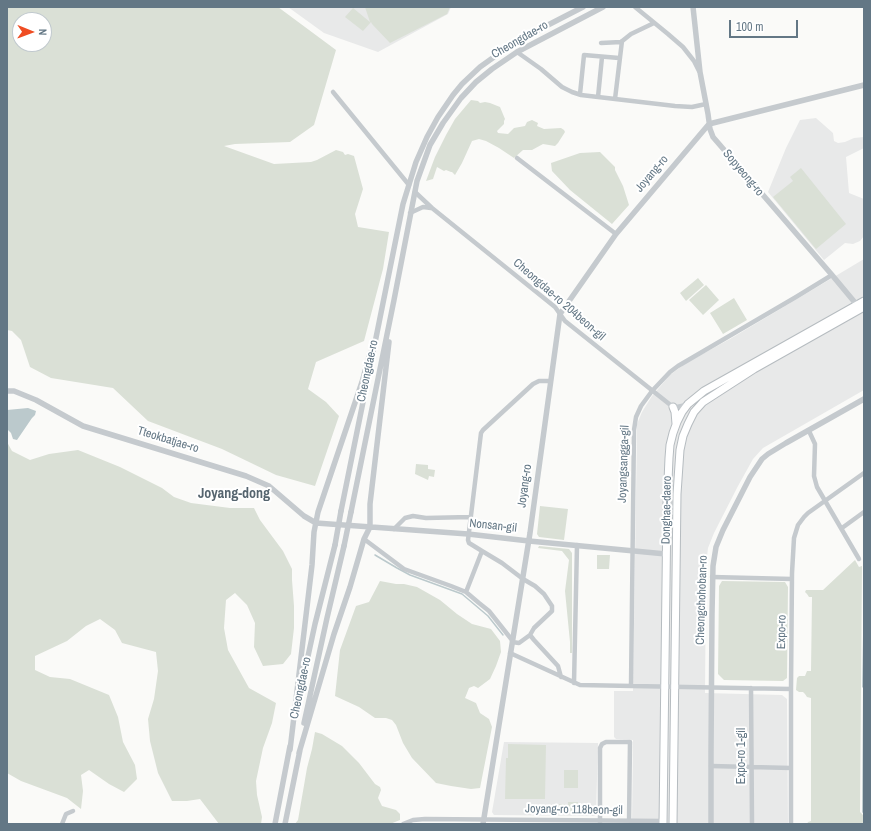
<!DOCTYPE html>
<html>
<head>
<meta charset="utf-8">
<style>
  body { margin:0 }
  #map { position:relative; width:871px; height:831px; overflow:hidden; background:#fafaf8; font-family:"Archivo Narrow",sans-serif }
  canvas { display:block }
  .frame { position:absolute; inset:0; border:8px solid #637785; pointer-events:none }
  .north { position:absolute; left:12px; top:12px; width:40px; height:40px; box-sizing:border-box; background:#fff; border:1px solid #c1c9ce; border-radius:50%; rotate:91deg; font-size:11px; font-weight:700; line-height:16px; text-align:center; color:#637785 }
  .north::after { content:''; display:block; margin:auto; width:14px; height:18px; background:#ef4d23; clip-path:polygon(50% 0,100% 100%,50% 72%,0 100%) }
  .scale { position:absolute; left:729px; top:20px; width:69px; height:18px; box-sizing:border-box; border:2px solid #637785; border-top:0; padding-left:5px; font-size:12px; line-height:14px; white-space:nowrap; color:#637785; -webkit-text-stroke:3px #fff; paint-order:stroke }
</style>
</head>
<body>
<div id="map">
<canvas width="871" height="831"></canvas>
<div class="frame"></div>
<div class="north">N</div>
<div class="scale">100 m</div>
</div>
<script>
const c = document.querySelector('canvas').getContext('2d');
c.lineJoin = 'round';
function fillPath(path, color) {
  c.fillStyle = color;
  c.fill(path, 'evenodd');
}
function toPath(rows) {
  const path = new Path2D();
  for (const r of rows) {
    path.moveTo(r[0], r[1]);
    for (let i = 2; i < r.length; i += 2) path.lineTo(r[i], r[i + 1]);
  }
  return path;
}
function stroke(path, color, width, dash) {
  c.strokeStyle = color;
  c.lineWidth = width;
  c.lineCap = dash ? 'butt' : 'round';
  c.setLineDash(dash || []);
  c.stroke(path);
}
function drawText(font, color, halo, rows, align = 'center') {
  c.font = font + ' "Archivo Narrow",sans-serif';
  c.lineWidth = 4;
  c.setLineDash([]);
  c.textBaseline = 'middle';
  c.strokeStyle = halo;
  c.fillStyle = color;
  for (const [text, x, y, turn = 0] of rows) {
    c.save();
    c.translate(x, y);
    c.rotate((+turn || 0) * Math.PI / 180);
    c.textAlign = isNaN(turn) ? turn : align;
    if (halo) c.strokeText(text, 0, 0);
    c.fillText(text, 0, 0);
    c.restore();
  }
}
fillPath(toPath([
  [288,7,451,7,448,14,378,52,324,33],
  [816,118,833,133,834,141,838,143,845,142,854,138,864,137,864,148,846,157,849,193,864,199,864,236,860,241,853,244,845,243,824,260,768,192,786,148,800,120],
  [864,259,864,390,763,448,753,459,738,486,714,533,708,548,706,565,705,693,782,695,787,699,788,824,632,824,633,740,616,739,614,737,614,691,633,691,637,430,637,424,642,412,652,396,670,375,686,363,730,339],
  [504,742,598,743,596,814,595,816,494,815,492,812]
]), '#e8e9e9');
fillPath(toPath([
  [7,7,278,7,336,50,314,125,290,142,235,144,224,146,274,164,311,162,317,160,336,150,343,152,345,155,348,154,354,156,363,189,355,214,358,227,389,232,383,269,364,341,316,362,308,389,326,402,339,416,315,486,276,475,222,449,148,421,113,388,51,378,30,367,21,340,12,331,7,330],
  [20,20,44,20,44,44,20,44],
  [365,7,450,7,447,14,390,43,372,24,371,22,363,31,345,17,353,8,370,22],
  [471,100,478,101,480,103,485,102,490,103,500,107,505,119,504,121,504,124,497,131,498,133,508,134,514,128,525,126,527,122,532,120,538,123,537,126,544,129,561,128,564,130,565,132,558,143,555,146,543,144,532,150,523,150,514,158,499,148,486,141,479,139,472,141,462,163,455,175,452,172,451,172,446,170,444,171,437,167,433,179,426,181,435,157,446,135,455,119],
  [600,152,615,167,615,170,623,186,629,205,612,224,570,190,552,171,551,163,580,153],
  [801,168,846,224,816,249,773,197,793,181,790,177],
  [698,278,704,285,686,301,680,293],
  [706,285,719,300,703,315,689,300],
  [734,298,747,320,723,334,710,313],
  [7,442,12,451,30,460,49,454,78,450,120,467,162,488,174,497,191,503,230,508,254,508,260,520,283,551,292,569,292,580,294,606,294,628,291,654,283,664,263,666,254,647,255,623,247,605,235,593,226,600,224,628,228,650,249,688,276,703,272,723,263,748,256,781,257,795,262,817,261,824,219,824,200,799,187,801,172,801,158,773,150,741,148,719,154,699,158,671,156,652,122,643,115,630,100,619,86,626,67,641,35,656,35,670,50,677,70,679,109,695,118,717,123,742,135,765,137,779,124,792,109,784,89,770,81,775,83,791,81,809,67,798,21,781,7,773],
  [416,464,428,465,428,469,435,470,434,477,429,476,428,480,415,474],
  [540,506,568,509,564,540,539,537,537,534],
  [539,546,569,549,572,553,572,653,570,653,570,642,565,591,569,560,562,551,538,548],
  [597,555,610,555,609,569,597,569],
  [855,560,859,567,862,566,860,812,864,816,864,824,807,824,808,822,811,821,811,698,807,697,805,694,803,692,799,692,796,690,797,678,799,676,805,676,807,671,811,671,812,597,809,597,807,594,805,592,806,590,823,590],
  [380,581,396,584,404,584,417,587,440,600,457,614,472,624,491,629,500,641,501,652,496,666,490,679,478,688,474,686,469,688,465,698,476,703,480,713,489,719,492,727,480,788,471,789,451,786,436,783,412,758,403,743,396,725,392,720,386,718,375,718,359,707,335,696,340,650,356,606,369,602],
  [722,581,785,582,788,587,787,678,783,681,724,680,718,674,719,586],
  [315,732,322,734,342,746,359,763,375,784,380,787,381,790,378,798,382,806,396,810,400,814,400,820,390,824,295,824,298,820,307,768,312,749],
  [508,744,546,745,545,799,505,799,506,758,508,758],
  [564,770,578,770,578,788,564,788],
  [568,802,578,802,578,813,563,812,559,808,559,804,568,805]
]), '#dae0d6');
fillPath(toPath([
  [28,408,36,411,35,415,32,418,17,440,13,439,11,433,7,429,7,410],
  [864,584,864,815,862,812,863,688,862,687]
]), '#bbc9cc');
stroke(toPath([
  [375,555,397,568,410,575,462,594,488,616,503,635]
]), '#bbc9cc', 1.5);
const primary = toPath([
  [673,407,675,412,676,424],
  [663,824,667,504,669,458,670,445,673,433,677,422,682,412,688,404,704,391,864,301],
  [673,824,677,494,680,450,683,436,688,424,694,412,703,402,754,369,864,307]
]);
stroke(primary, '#b6bcc0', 9);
stroke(toPath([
  [635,7,668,34,683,47,694,61,699,71],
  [601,43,621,42,631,34,654,23],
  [517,52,541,69,562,87,572,92,581,95,675,106,692,107,706,104],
  [333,92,409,185],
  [580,94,584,55,619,58],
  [598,97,602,57],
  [615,99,622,41],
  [517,158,616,234],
  [415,192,432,208,555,307,565,321,673,407,677,407,686,405],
  [410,213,423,207,431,208],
  [809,431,815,444,814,476,817,487,859,559],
  [842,528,864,512],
  [394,529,405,518,413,516,426,518,470,517],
  [364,539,404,569,451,586,466,592,479,603,489,611,512,640],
  [482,551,502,563,523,579,535,586,544,594,552,606,552,611,534,628,530,635,534,640,558,666,561,677],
  [712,577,792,579],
  [466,592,482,551,469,543,468,540,481,433,483,430,533,384,539,381,550,381],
  [512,642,519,643,530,635],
  [510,653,580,685,791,689],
  [574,683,577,545],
  [631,686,634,430,636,417,641,406,652,391,670,372,678,366,796,297,832,275],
  [751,688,752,824],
  [711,766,791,768],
  [62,824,66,814,73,811],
  [403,824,413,820,425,819,663,821],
  [600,824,600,748,602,744,606,742,630,742,629,823],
  [791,824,791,689,792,573,794,538,798,525,804,517,808,513,864,473]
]), '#c5cace', 4.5);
stroke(toPath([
  [693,7,700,72,708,114,710,129,713,137,832,275,857,305],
  [7,391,14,391,36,400,83,426,246,476,269,486,304,516,316,523,468,534,529,541,666,554],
  [341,511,403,204,416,162,427,137,438,117,453,95,462,84,480,67,515,42,583,7],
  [351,512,394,300,417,181,430,145,443,123,461,98,476,82,492,69,517,52,603,7],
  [298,702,315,624,335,545],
  [304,723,327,618,344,546],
  [290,750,312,565,314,532,318,512,362,382,370,353],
  [299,753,334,634,350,587,364,539,370,527,370,504,389,342],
  [275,824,290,746],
  [285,824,300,750],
  [483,824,530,533,560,314,616,234,709,124,864,85],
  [711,824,711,753,712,614,713,566,716,547,723,530,750,477,762,459,768,454,786,443,864,399]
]), '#c5cace', 5.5);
stroke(primary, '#fff', 7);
stroke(toPath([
  [335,545,341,511],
  [344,546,351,512]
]), '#c5cace', 5.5);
drawText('12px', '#637785', '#fff', [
  ["Cheongdae-ro",520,40,-30],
  ["Sopyeong-ro",743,173,50],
  ["Joyang-ro",652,174,-50],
  ["Cheongdae-ro 204beon-gil",559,300,41],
  ["Cheongdae-ro",368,371,-78],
  ["Tteokbatjae-ro",168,440,17],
  ["Joyangsangga-gil",624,464,-88],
  ["Joyang-ro",525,486,-82],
  ["Donghae-daero",667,510,-89],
  ["Nonsan-gil",493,526,6],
  ["Cheongchohoban-ro",702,600,-88],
  ["Expo-ro",782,632,-89],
  ["Cheongdae-ro",301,688,-78],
  ["Expo-ro 1-gil",742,756,-90],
  ["Joyang-ro 118beon-gil",574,810,1]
]);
drawText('bold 14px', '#56656f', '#fff', [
  ["Joyang-dong",234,494]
]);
</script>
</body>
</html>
